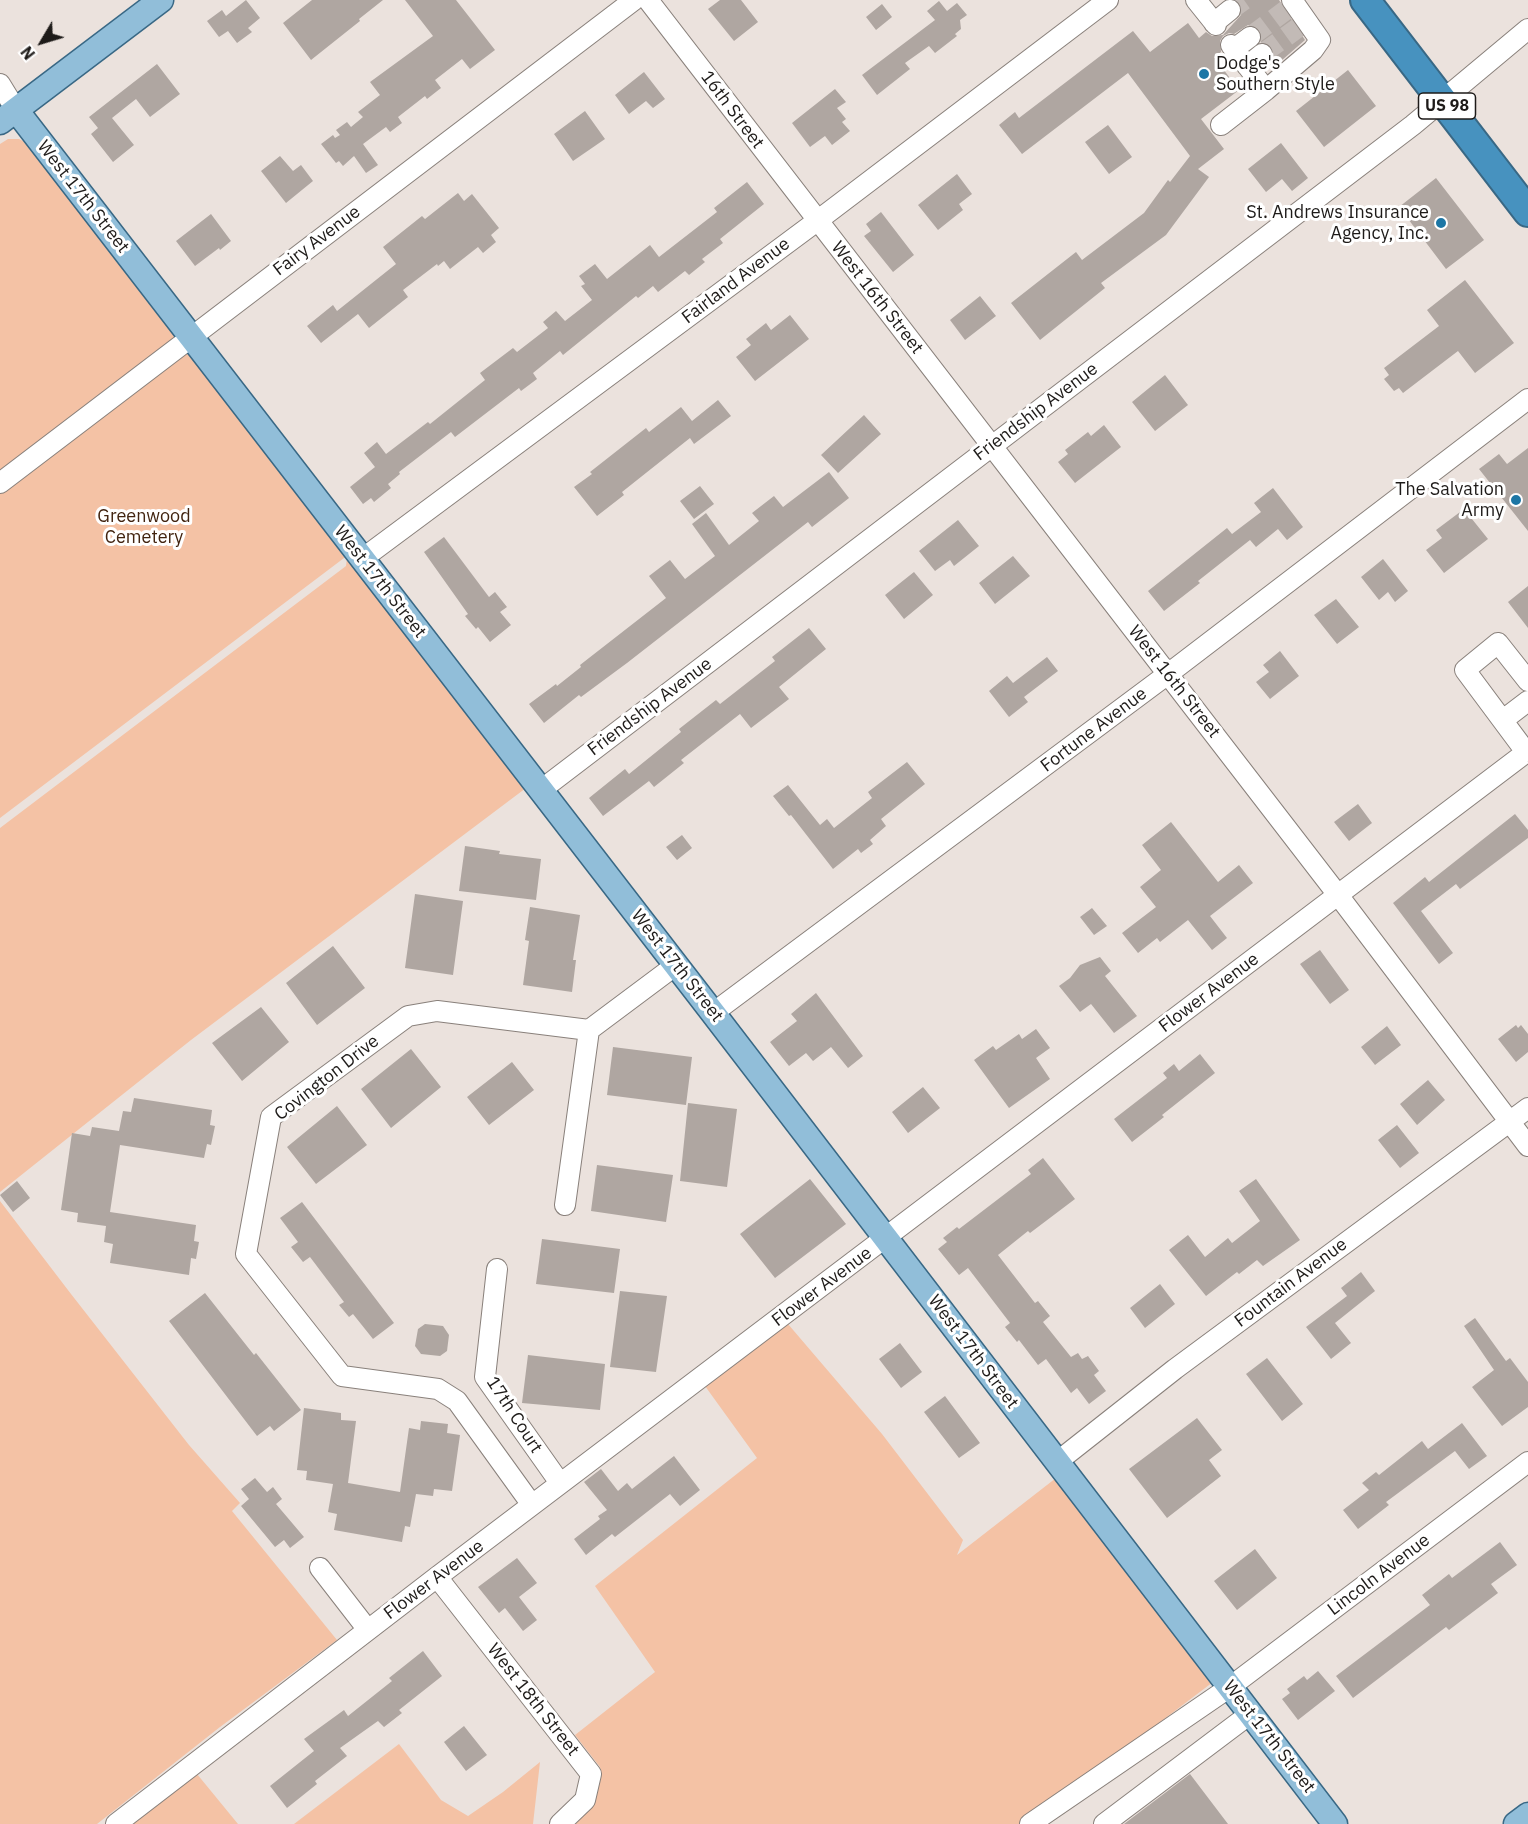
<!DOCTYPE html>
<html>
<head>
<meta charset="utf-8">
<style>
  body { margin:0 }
  #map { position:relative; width:1528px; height:1824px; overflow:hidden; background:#ebe2dd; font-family:"IBM Plex Sans",sans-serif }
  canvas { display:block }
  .north { position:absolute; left:12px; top:12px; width:60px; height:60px; -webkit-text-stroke:4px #fff; paint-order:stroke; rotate:232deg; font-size:16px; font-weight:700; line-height:24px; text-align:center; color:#1e1b19 }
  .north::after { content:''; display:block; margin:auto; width:21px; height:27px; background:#1e1b19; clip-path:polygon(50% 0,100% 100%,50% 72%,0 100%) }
</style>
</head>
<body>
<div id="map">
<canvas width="1528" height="1824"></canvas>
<div class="north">N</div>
</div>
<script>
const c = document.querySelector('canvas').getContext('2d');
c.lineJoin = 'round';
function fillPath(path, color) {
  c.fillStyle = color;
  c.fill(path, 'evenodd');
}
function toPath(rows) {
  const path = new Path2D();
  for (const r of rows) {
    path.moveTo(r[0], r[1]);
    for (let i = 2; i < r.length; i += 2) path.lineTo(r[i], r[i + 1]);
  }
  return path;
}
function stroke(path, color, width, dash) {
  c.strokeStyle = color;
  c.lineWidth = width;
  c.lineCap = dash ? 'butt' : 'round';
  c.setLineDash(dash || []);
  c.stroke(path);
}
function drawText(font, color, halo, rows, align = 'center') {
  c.font = font + ' "IBM Plex Sans",sans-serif';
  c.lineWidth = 6;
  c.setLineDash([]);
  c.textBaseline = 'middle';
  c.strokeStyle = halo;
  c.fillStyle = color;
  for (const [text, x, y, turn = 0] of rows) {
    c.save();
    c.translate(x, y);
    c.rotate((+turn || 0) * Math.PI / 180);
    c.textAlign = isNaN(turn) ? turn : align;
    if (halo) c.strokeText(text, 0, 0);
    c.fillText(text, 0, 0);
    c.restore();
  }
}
fillPath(toPath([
  [8,139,19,139,29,144,348,555,0,818,0,144],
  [347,558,526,788,191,1040,0,1192,0,828,346,566],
  [0,1201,71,1294,189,1445,240,1503,232,1511,337,1640,220,1727,97,1824,0,1824],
  [788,1324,882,1434,963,1540,957,1555,1056,1478,1213,1682,1026,1824,574,1824,595,1801,601,1775,600,1767,575,1735,655,1672,595,1586,757,1458,705,1386],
  [399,1744,441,1800,468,1816,503,1792,540,1762,533,1824,294,1824],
  [197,1774,238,1824,132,1824]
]), '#f4c2a5');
fillPath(toPath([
  [246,0,260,18,248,28,252,32,237,43,228,31,219,37,207,21,222,10,226,16],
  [312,0,383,0,359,19,360,21,311,60,283,23],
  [405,0,456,0,495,50,470,69,462,59,435,80,441,88,427,99,425,96,398,117,402,123,390,132,386,127,363,144,378,165,366,173,354,156,343,166,339,161,336,163,321,144,333,135,335,138,340,135,336,130,347,122,351,127,363,117,358,112,380,95,370,82,433,36],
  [720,0,741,0,758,22,734,41,708,9],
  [1236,0,1279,0,1305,40,1273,68,1270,63,1273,58,1272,47,1267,43,1261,42,1262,35,1255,26,1248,25,1234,34,1229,33,1223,36,1220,41,1221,52,1214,57,1239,90,1201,119,1224,149,1198,169,1209,177,1166,235,1101,283,1105,288,1040,340,1011,303,1076,252,1082,260,1144,213,1168,180,1170,182,1190,156,1128,73,1022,154,999,125,1015,112,1019,118,1133,31,1150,52,1188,23,1199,38,1206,32,1212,36,1223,35,1241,15,1242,8],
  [939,1,947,11,957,3,967,15,960,20,961,29,955,34,957,36,935,53,929,46,905,63,910,69,877,95,862,75,935,20,927,11],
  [882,4,892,17,876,30,866,17],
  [157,64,180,94,150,117,136,99,112,118,134,145,113,162,91,134,98,128,89,117],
  [1348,70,1376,106,1324,147,1296,111],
  [644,72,665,99,653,108,646,101,629,114,615,95],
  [835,89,846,102,837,108,846,119,842,122,850,131,832,145,825,136,810,147,792,123],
  [585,111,605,139,573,161,554,134],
  [1108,125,1132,157,1109,174,1085,142],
  [1281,143,1308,178,1292,191,1282,179,1266,192,1248,169],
  [280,156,293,171,301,165,313,181,286,203,261,171],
  [957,174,972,194,959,204,963,210,938,230,918,205],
  [1436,178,1484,240,1446,269,1399,207],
  [747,182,764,204,720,239,723,243,702,259,705,262,689,275,685,271,658,292,653,286,638,298,636,296,563,355,560,351,533,373,537,379,521,391,519,388,455,437,451,432,399,472,400,474,388,484,391,488,374,502,371,498,363,504,350,487,375,467,364,453,377,442,386,454,428,422,430,424,485,380,480,373,513,348,517,352,548,328,543,322,556,311,565,321,592,300,581,286,585,284,579,276,595,264,607,279,650,245,659,257,717,212,714,208],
  [458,193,464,201,472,194,499,228,491,235,496,242,483,253,478,247,450,269,444,261,438,266,437,264,403,290,408,297,369,328,358,314,321,343,307,326,333,305,337,311,396,264,383,247,422,216,425,219],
  [881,212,914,255,893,272,864,236,871,231,866,224],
  [211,214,231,241,220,250,219,248,195,266,176,241],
  [1465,280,1514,343,1475,373,1458,351,1403,393,1399,388,1394,391,1384,379,1389,375,1384,368,1439,326,1427,310],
  [980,296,996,316,965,340,950,320],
  [790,315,809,339,755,381,736,357,751,345,746,339,766,323,771,330],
  [1165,375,1188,405,1155,431,1132,402],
  [718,400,731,416,694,444,690,438,622,492,624,495,597,516,574,487,592,474,590,472,646,428,649,432,681,407,692,421],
  [864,415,881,434,838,473,821,455],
  [1104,425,1121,447,1075,483,1058,462,1068,454,1065,450,1088,432,1091,436],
  [1528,448,1528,531,1479,469,1499,454,1507,464],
  [829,472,849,498,812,527,808,522,627,663,581,697,579,695,544,723,529,704,556,684,557,686,581,667,580,665,666,598,649,576,670,560,685,579,715,556,692,524,706,513,729,545,759,521,752,513,774,496,783,507],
  [700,486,714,504,694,519,680,501],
  [1273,488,1303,527,1287,540,1278,529,1256,547,1250,540,1198,581,1200,583,1164,611,1148,591,1227,528,1232,534,1261,512,1254,503],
  [1464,509,1488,539,1444,573,1426,550,1442,538,1436,530],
  [958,520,979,546,954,566,950,560,935,571,919,551],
  [444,537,489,597,495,592,507,607,500,612,511,625,490,642,478,627,476,629,465,616,468,614,424,552],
  [1013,556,1030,576,995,604,979,583],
  [1383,559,1408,591,1395,602,1388,592,1379,600,1361,577],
  [914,572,933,595,904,619,885,595],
  [1528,586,1528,628,1508,602],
  [1336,599,1359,627,1337,644,1314,615],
  [809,628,826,649,779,687,789,699,751,728,740,714,681,760,684,763,654,787,649,781,603,816,589,798,625,769,629,774,681,732,679,729,716,700,720,704,775,661,772,657],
  [1280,651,1299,676,1270,699,1256,682,1269,672,1263,665],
  [1047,657,1058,671,1024,697,1028,702,1009,717,989,691,1007,676,1013,683],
  [907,762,925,784,881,819,886,826,870,840,873,844,861,853,858,849,833,869,791,815,789,816,773,796,788,785,820,825,827,819,834,828,872,798,868,792],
  [1358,804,1372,823,1349,841,1334,822],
  [1515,814,1528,830,1528,838,1460,889,1456,884,1421,911,1453,953,1439,964,1393,903,1425,877,1429,882],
  [1171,822,1218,882,1239,865,1253,883,1210,916,1227,938,1212,950,1188,920,1160,942,1157,938,1138,953,1122,933,1156,907,1140,887,1161,870,1142,845],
  [682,835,692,848,677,860,666,847],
  [465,846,500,851,499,854,541,859,536,900,459,891],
  [415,894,463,901,453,975,405,968],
  [530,907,580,915,573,960,576,960,572,992,523,985,529,941,525,940],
  [1092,908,1107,926,1094,935,1080,917],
  [333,946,365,988,317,1025,286,983],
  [1320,950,1349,990,1330,1004,1300,964],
  [1100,957,1111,971,1105,976,1137,1016,1114,1033,1091,1004,1080,1012,1059,986,1070,978,1080,965],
  [816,993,863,1056,848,1068,831,1047,813,1061,806,1053,789,1066,770,1042,797,1021,791,1014],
  [261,1007,289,1042,242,1081,212,1043],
  [1516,1025,1518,1028,1521,1025,1528,1034,1528,1052,1516,1062,1498,1039],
  [1387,1026,1401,1045,1375,1065,1361,1047],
  [1036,1029,1050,1048,1036,1058,1050,1079,1009,1108,974,1060,993,1046,996,1050,1019,1034,1022,1039],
  [613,1047,692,1057,686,1105,607,1095],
  [411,1049,441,1087,391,1128,361,1089],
  [1200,1054,1215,1073,1162,1115,1164,1117,1132,1142,1114,1119,1167,1078,1163,1073,1174,1064,1179,1071],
  [512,1062,534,1090,489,1125,467,1097],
  [1428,1080,1445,1100,1417,1125,1400,1104],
  [923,1087,940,1108,908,1133,892,1112],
  [134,1098,212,1110,210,1125,215,1126,211,1145,207,1144,204,1158,120,1145,110,1212,196,1225,194,1241,199,1242,196,1259,191,1258,189,1275,110,1263,113,1244,104,1242,106,1226,77,1222,78,1213,61,1210,72,1133,90,1136,92,1127,119,1131,123,1111,131,1112],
  [688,1103,737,1109,727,1187,680,1181],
  [337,1106,367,1145,316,1184,287,1147],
  [1397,1125,1419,1153,1400,1168,1378,1140],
  [1043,1158,1075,1199,1030,1233,1028,1231,998,1255,1035,1303,1038,1301,1050,1316,1043,1322,1071,1357,1078,1353,1082,1359,1088,1356,1099,1371,1094,1375,1106,1391,1089,1404,1077,1388,1071,1393,1046,1359,1038,1365,1019,1340,1017,1342,1005,1327,1010,1323,968,1268,959,1275,938,1249,947,1242,943,1238,957,1227,959,1229,1031,1174,1028,1170],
  [597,1165,673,1175,666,1222,591,1211],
  [810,1179,846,1224,775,1278,740,1234],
  [1256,1179,1300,1240,1263,1266,1257,1260,1239,1274,1237,1272,1206,1296,1169,1250,1188,1235,1205,1257,1228,1238,1232,1243,1260,1221,1239,1191],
  [17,1181,30,1198,13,1212,0,1195],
  [302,1202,394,1323,373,1339,353,1314,349,1317,339,1305,344,1302,310,1257,303,1262,291,1247,298,1242,280,1218],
  [542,1239,620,1249,614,1293,536,1284],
  [1361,1272,1375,1291,1335,1323,1351,1343,1331,1359,1306,1327,1347,1296,1341,1288],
  [1160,1284,1175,1304,1145,1328,1130,1308],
  [620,1291,667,1296,656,1372,610,1367],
  [205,1293,254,1355,256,1353,301,1410,274,1431,270,1426,257,1436,169,1321],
  [1475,1318,1506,1361,1510,1358,1528,1382,1528,1407,1502,1426,1472,1387,1494,1370,1464,1326],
  [425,1324,443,1326,449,1335,447,1351,440,1356,421,1354,415,1346,418,1329],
  [900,1343,922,1372,901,1388,879,1359],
  [528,1355,605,1364,600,1410,522,1403],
  [1267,1358,1303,1404,1282,1421,1246,1374],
  [945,1396,980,1443,959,1458,924,1412],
  [304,1408,341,1413,341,1420,356,1421,348,1483,400,1492,409,1428,420,1430,421,1421,448,1424,447,1433,460,1435,452,1491,434,1489,433,1496,416,1494,410,1527,405,1526,402,1542,334,1530,337,1514,328,1512,333,1484,306,1480,307,1471,297,1470],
  [1197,1418,1222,1450,1209,1460,1221,1476,1167,1518,1129,1469],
  [1462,1423,1487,1456,1469,1469,1455,1451,1386,1502,1389,1505,1358,1529,1343,1510,1369,1490,1362,1483,1376,1472,1379,1475,1422,1441,1428,1449],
  [674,1456,700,1490,680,1506,670,1494,615,1537,612,1534,586,1555,574,1539,600,1519,598,1516,607,1510,584,1482,601,1469,618,1491,627,1483,632,1489],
  [255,1478,267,1492,273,1487,282,1499,276,1504,304,1537,290,1548,284,1540,275,1547,241,1506,249,1499,241,1489],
  [1500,1542,1517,1565,1491,1584,1498,1593,1449,1630,1446,1627,1353,1698,1336,1676,1430,1605,1422,1595,1449,1574,1452,1578],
  [1255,1549,1277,1578,1237,1610,1214,1581],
  [517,1558,537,1583,519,1597,537,1620,523,1631,505,1608,499,1613,478,1587],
  [423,1651,442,1676,399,1710,402,1713,384,1727,378,1721,340,1748,347,1756,315,1781,317,1784,287,1808,270,1786,314,1751,304,1739,344,1710,348,1716,392,1681,389,1678],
  [1318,1671,1335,1691,1298,1720,1282,1699,1290,1693,1287,1689,1304,1676,1307,1680],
  [464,1726,487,1755,466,1771,444,1742],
  [1190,1774,1228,1824,1124,1824]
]), '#afa6a1');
stroke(toPath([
  [1230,10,1244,0],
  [1250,37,1286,10],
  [1262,54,1299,27]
]), '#c2bab6', 20, [20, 10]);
const minor = toPath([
  [648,0,1338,895,1528,1146],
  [1196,0,1216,25],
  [1214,23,1230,10],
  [1231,45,1266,90,1313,50,1320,40,1292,0],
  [1234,49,1250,37],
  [1247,66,1262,54],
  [0,84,16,110],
  [1221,125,1266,90],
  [0,483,634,0],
  [362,559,817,221,1108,0],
  [1503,720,1528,701],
  [1526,752,1465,670,1498,643,1528,681],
  [541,790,1413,125,1528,29],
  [713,1013,1168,674,1528,399],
  [565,1205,589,1030],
  [497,1269,485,1377,560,1483],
  [1057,1462,1175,1369,1528,1108],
  [532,1505,457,1401,438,1389,342,1376,246,1254,271,1117,408,1016,437,1011,589,1030,676,965],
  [320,1568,368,1630],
  [437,1577,591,1774,585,1800,560,1824],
  [116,1824,437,1577,1528,751],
  [1030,1824,1230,1687,1528,1462],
  [1104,1824,1250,1714]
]);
const major = toPath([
  [16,110,713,1013,1335,1824],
  [0,122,161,0],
  [1516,1824,1528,1815]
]);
const highway = toPath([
  [1365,0,1528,212]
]);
stroke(minor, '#89807b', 22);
stroke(major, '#396885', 27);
stroke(highway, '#396885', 32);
stroke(minor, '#fff', 20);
stroke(major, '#91bed9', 24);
stroke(highway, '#4792bf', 28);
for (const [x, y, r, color] of [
  [1204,74,6,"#1c76a5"],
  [1441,223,6,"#1c76a5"],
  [1516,500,6,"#1c76a5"]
]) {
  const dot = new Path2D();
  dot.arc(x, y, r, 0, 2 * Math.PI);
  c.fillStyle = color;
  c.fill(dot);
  stroke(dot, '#fff', 2);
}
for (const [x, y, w] of [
  [1447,106,57]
]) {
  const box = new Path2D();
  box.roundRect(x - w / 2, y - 13, w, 26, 4.5);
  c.fillStyle = '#fff';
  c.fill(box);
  stroke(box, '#1e1b19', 1.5);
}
drawText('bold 16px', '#1e1b19', null, [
  ["US 98",1447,106]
]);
drawText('18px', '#1e1b19', '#fff', [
  ["Dodge's",1216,64,"left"],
  ["Southern Style",1216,85,"left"],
  ["St. Andrews Insurance",1429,213],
  ["Agency, Inc.",1429,234],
  ["The Salvation",1504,490],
  ["Army",1504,511]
], 'right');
drawText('18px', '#1e1b19', '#fff', [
  ["16th Street",732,110,53],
  ["West 17th Street",83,197,52],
  ["Fairy Avenue",317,241,-37],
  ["Fairland Avenue",736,281,-37],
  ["West 16th Street",877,298,52],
  ["Friendship Avenue",1036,412,-37],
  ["West 17th Street",380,582,52],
  ["West 16th Street",1174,682,52],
  ["Friendship Avenue",650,707,-37],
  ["Fortune Avenue",1094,730,-37],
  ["West 17th Street",677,966,52],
  ["Flower Avenue",1209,993,-37],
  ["Covington Drive",327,1078,-38],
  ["Fountain Avenue",1291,1283,-37],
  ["Flower Avenue",822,1287,-37],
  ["West 17th Street",973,1352,53],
  ["17th Court",514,1415,57],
  ["Lincoln Avenue",1379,1575,-37],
  ["Flower Avenue",434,1580,-37],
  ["West 18th Street",533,1700,52],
  ["West 17th Street",1269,1737,52]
]);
drawText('18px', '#41230f', '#fff', [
  ["Greenwood",144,517],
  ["Cemetery",144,538]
]);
</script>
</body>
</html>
